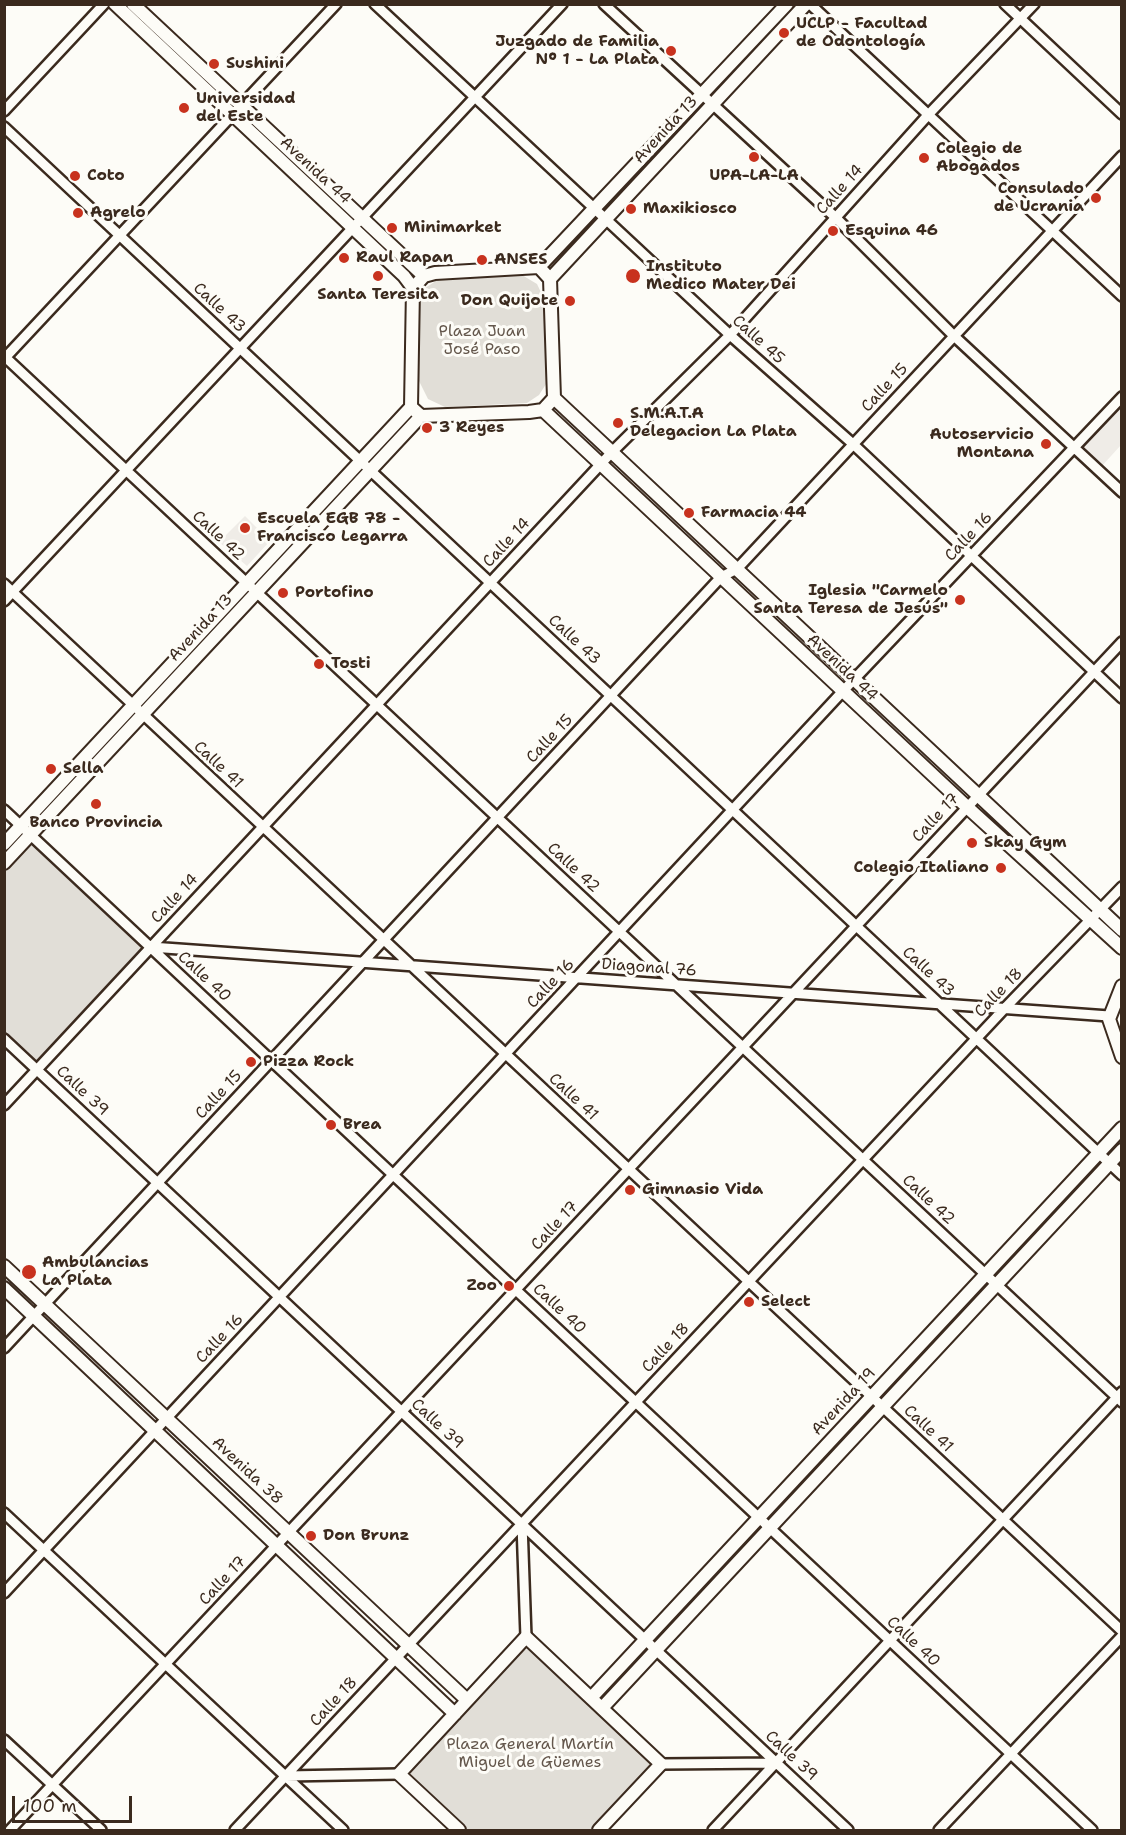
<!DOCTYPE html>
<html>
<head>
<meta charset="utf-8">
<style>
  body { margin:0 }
  #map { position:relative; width:1126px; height:1835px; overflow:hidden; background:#fdfcf7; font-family:"Shantell Sans",sans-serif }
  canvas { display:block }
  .frame { position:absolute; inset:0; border:6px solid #3b2a1e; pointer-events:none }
  .scale { position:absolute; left:12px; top:1796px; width:120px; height:27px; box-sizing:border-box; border:3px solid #3b2a1e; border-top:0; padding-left:8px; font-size:18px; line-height:21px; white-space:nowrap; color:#3b2a1e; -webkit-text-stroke:4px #fdfcf7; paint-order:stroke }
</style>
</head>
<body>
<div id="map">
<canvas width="1126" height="1835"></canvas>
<div class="frame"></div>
<div class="scale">100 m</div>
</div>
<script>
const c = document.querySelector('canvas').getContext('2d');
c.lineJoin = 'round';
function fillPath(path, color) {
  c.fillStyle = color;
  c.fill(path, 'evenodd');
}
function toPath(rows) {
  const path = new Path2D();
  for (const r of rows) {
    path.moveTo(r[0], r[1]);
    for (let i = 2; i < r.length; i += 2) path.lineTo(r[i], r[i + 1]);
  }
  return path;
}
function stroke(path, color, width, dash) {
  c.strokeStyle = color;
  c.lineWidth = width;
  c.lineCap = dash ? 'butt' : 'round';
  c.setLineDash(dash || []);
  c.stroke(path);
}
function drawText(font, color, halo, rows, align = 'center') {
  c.font = font + ' "Shantell Sans",sans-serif';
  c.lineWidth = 6;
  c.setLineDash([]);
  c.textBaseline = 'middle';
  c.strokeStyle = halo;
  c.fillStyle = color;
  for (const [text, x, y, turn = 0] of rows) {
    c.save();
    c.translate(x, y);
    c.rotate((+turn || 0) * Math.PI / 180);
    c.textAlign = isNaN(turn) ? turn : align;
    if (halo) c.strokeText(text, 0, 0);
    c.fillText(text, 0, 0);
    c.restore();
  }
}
fillPath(toPath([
  [1121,399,1121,445,1101,467,1077,446],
  [245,516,270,541,247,566,219,542]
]), '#efece7');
fillPath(toPath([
  [522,275,537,284,545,301,548,381,539,395,527,403,445,407,428,399,419,381,416,306,425,288,439,279],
  [29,843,145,950,37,1064,5,1034,4,869],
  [530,1649,650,1760,650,1768,592,1830,467,1830,411,1777,411,1769,522,1650]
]), '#e1ded7');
const minor = toPath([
  [375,4,730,335,853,444,1122,698],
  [604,4,835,217,954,336,1122,492],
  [810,4,1122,296],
  [1005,4,1122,114],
  [4,111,104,4],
  [4,127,1122,1175],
  [4,356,1122,1402],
  [4,359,336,4],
  [4,584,1122,1631],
  [4,601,562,4],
  [4,810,1092,1830],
  [151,947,1109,1016],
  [4,1039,848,1830],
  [4,1105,612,452,730,335,928,115,1034,4],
  [4,1348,721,577,737,569,1122,156],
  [4,1513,343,1830],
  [522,1524,526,1637],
  [4,1593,843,691,1122,397],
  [4,1740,101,1830],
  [661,1764,776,1763],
  [286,1776,399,1774],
  [10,1830,1122,642],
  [235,1830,1004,1009,1122,887],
  [713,1830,1122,1392],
  [939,1830,1122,1636]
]);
const major = toPath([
  [115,4,404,276,413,288],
  [133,4,424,276],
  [539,267,550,279,554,398,543,410,529,412,421,416,411,407,413,288,424,276,435,273,539,267],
  [539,267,787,4],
  [550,279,806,4],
  [554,398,1122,930],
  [543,410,967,807,1122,948],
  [4,844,411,407],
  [4,863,421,416],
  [1122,986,1109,1019,1122,1057],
  [4,1266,467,1700],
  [4,1288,455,1714],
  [591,1698,1122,1128],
  [602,1708,1122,1150],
  [459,1830,399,1774,526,1637,661,1764,599,1830]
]);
stroke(minor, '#3b2a1e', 14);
stroke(major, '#3b2a1e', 16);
stroke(minor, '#fdfcf7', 9);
stroke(major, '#fdfcf7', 12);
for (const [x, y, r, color] of [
  [784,33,6,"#c8321e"],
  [671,51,6,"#c8321e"],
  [214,64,6,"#c8321e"],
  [184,108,6,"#c8321e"],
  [754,157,6,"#c8321e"],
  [924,158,6,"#c8321e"],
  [75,176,6,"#c8321e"],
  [1096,198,6,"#c8321e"],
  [631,209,6,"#c8321e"],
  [78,213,6,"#c8321e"],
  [392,228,6,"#c8321e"],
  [833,231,6,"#c8321e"],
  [344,258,6,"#c8321e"],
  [482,260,6,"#c8321e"],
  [378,276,6,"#c8321e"],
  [633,276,8,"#c8321e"],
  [570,301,6,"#c8321e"],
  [618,423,6,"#c8321e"],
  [427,428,6,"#c8321e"],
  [1046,444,6,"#c8321e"],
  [689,513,6,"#c8321e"],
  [245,528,6,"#c8321e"],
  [283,593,6,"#c8321e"],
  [960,600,6,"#c8321e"],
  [319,664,6,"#c8321e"],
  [51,769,6,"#c8321e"],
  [96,804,6,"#c8321e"],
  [972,843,6,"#c8321e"],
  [1001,868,6,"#c8321e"],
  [251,1062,6,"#c8321e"],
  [331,1125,6,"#c8321e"],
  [630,1190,6,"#c8321e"],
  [29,1272,8,"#c8321e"],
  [509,1286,6,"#c8321e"],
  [749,1302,6,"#c8321e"],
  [311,1536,6,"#c8321e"]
]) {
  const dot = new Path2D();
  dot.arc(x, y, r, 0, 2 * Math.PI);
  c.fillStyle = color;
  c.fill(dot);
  stroke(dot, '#fdfcf7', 2);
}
drawText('bold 16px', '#3b2a1e', '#fdfcf7', [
  ["UCLP - Facultad",796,24],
  ["de Odontología",796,42],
  ["Juzgado de Familia",659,42,"right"],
  ["Nº 1 - La Plata",659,60,"right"],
  ["Sushini",226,64],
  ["Universidad",196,99],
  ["del Este",196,117],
  ["Colegio de",936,149],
  ["Abogados",936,167],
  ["Coto",87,176],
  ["UPA-LA-LA",754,176,"center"],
  ["Consulado",1084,189,"right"],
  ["de Ucrania",1084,207,"right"],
  ["Maxikiosco",643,209],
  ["Agrelo",90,213],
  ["Minimarket",404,228],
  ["Esquina 46",845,231],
  ["Raul Rapan",356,258],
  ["ANSES",494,260],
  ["Instituto",646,267],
  ["Medico Mater Dei",646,285],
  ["Santa Teresita",378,295,"center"],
  ["Don Quijote",558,301,"right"],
  ["S.M.A.T.A",630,414],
  ["Delegacion La Plata",630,432],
  ["3 Reyes",439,428],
  ["Autoservicio",1034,435,"right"],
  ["Montana",1034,453,"right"],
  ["Farmacia 44",701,513],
  ["Escuela EGB 78 -",257,519],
  ["Francisco Legarra",257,537],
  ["Iglesia \"Carmelo",948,591,"right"],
  ["Santa Teresa de Jesús\"",948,609,"right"],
  ["Portofino",295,593],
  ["Tosti",331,664],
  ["Sella",63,769],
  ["Banco Provincia",96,823,"center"],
  ["Skay Gym",984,843],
  ["Colegio Italiano",989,868,"right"],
  ["Pizza Rock",263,1062],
  ["Brea",343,1125],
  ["Gimnasio Vida",642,1190],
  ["Ambulancias",42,1263],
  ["La Plata",42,1281],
  ["Zoo",497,1286,"right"],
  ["Select",761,1302],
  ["Don Brunz",323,1536]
], 'left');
drawText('16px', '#3b2a1e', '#fdfcf7', [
  ["Avenida 13",666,130,-47],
  ["Avenida 44",315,171,43],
  ["Calle 14",840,190,-48],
  ["Calle 43",219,308,43],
  ["Calle 45",758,340,42],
  ["Calle 15",885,388,-47],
  ["Calle 42",218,536,43],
  ["Calle 16",969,537,-47],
  ["Calle 14",507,543,-47],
  ["Avenida 13",201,628,-47],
  ["Calle 43",574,640,43],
  ["Avenida 44",842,668,43],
  ["Calle 15",550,739,-47],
  ["Calle 41",218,765,43],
  ["Calle 17",936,818,-47],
  ["Calle 42",573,868,43],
  ["Calle 14",175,899,-47],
  ["Diagonal 76",649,968,4],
  ["Calle 43",928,972,43],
  ["Calle 40",204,977,43],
  ["Calle 16",551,984,-47],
  ["Calle 18",999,993,-46],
  ["Calle 39",82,1091,43],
  ["Calle 15",219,1095,-47],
  ["Calle 41",573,1097,43],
  ["Calle 42",928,1200,43],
  ["Calle 17",555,1226,-47],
  ["Calle 40",559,1309,43],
  ["Calle 16",220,1339,-47],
  ["Calle 18",666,1348,-47],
  ["Avenida 19",844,1402,-47],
  ["Calle 39",437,1424,43],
  ["Calle 41",928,1429,43],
  ["Avenida 38",247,1471,43],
  ["Calle 17",223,1581,-47],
  ["Calle 40",913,1642,43],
  ["Calle 18",334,1702,-47],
  ["Calle 39",791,1756,43]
]);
drawText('16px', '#64574c', '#fdfcf7', [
  ["Plaza Juan",482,332],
  ["José Paso",482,350],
  ["Plaza General Martín",530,1745],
  ["Miguel de Güemes",530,1763]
]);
</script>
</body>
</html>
